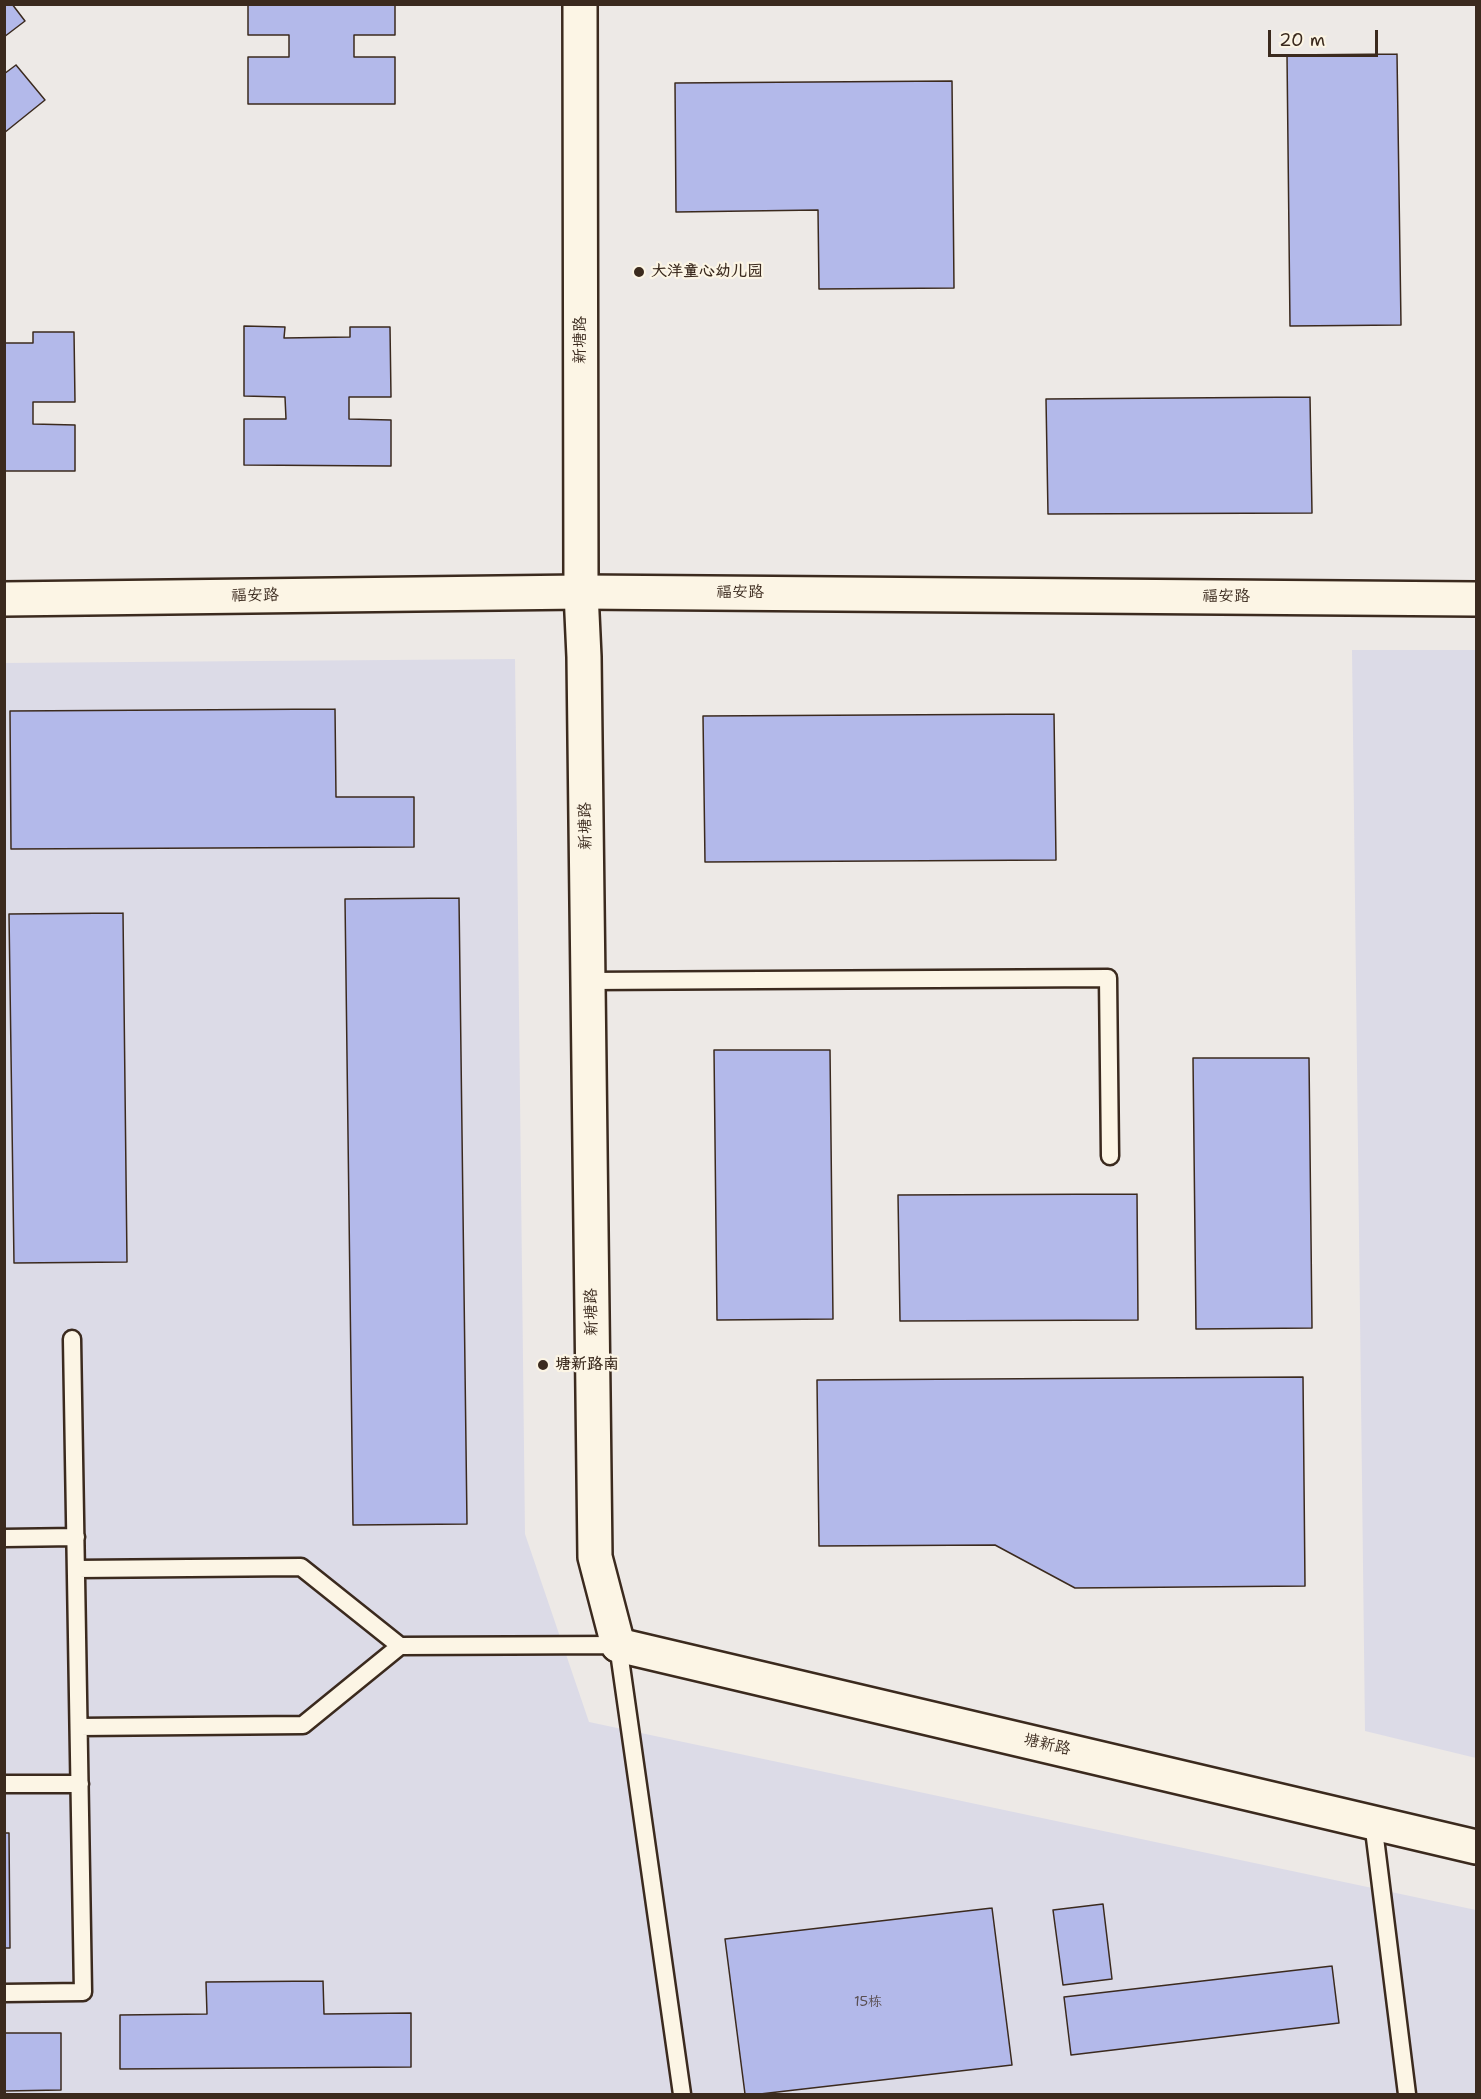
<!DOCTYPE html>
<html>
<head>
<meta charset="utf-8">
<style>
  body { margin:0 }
  #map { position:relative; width:1481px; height:2099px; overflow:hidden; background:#ede9e6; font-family:"Shantell Sans",sans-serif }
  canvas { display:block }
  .frame { position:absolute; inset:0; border:6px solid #3b2a1e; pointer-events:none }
  .scale { position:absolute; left:1268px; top:30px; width:110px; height:27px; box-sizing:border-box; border:3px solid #3b2a1e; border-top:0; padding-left:8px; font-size:18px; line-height:21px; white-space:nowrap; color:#3b2a1e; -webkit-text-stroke:4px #fcf5e5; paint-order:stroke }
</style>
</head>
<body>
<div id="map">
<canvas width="1481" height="2099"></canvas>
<div class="frame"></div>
<div class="scale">20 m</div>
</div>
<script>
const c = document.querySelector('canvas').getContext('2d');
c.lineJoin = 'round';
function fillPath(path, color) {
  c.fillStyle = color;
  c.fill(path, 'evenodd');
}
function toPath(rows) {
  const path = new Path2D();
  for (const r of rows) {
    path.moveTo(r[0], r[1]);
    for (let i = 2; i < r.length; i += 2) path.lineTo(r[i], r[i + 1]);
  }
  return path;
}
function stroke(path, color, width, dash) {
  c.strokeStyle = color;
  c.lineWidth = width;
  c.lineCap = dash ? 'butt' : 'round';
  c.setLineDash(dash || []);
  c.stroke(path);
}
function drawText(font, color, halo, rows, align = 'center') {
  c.font = font + ' "Shantell Sans","LXGW WenKai TC",sans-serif';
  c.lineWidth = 4.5;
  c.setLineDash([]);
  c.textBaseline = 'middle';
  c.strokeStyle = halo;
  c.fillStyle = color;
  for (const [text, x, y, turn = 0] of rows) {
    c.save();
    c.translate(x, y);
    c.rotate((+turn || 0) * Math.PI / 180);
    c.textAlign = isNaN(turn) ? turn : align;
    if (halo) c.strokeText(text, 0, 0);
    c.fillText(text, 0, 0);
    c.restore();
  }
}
fillPath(toPath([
  [1352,650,1476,650,1476,1758,1365,1731],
  [515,659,525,1534,589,1722,1476,1910,1476,2094,5,2094,4,663]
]), '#dcdbe7');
const building = toPath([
  [4,4,12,4,25,21,4,37,4,4],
  [248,4,395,4,395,35,354,35,354,57,395,57,395,104,248,104,248,57,289,57,289,35,248,35,248,4],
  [1397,54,1401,325,1290,326,1287,55,1397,54],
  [16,65,45,100,4,133,4,74,16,65],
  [952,81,954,288,819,289,818,210,676,212,675,83,952,81],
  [244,326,285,327,284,338,350,337,350,327,390,327,391,397,349,397,349,419,391,420,391,466,244,465,244,419,286,419,285,397,244,396,244,326],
  [33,332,74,332,75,402,33,402,33,424,75,425,75,471,4,471,4,343,33,343,33,332],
  [1310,397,1312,513,1048,514,1046,399,1310,397],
  [335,709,336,797,414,797,414,847,11,849,10,711,335,709],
  [1054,714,1056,860,705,862,703,716,1054,714],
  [459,898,467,1524,353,1525,345,899,459,898],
  [123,913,127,1262,14,1263,9,914,123,913],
  [714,1050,830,1050,833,1319,717,1320,714,1050],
  [1193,1058,1309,1058,1312,1328,1196,1329,1193,1058],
  [1137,1194,1138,1320,900,1321,898,1195,1137,1194],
  [1303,1377,1305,1586,1075,1588,995,1545,819,1546,817,1380,1303,1377],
  [4,1833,9,1833,10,1948,4,1948,4,1833],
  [1103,1904,1112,1979,1063,1985,1053,1910,1103,1904],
  [992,1908,1012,2065,760,2094,745,2094,725,1939,992,1908],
  [1332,1966,1339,2023,1071,2055,1064,1997,1332,1966],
  [323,1981,324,2014,411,2013,411,2067,120,2069,120,2015,207,2014,206,1982,323,1981],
  [4,2033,61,2033,61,2090,4,2091,4,2033]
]);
fillPath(building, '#b3b9ea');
stroke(building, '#3b2a1e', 1.5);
const lane = toPath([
  [588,981,1108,978,1110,1156],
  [4,1538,76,1537],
  [77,1569,301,1567,400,1646,618,1645,682,2094],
  [79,1727,303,1725,400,1646],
  [4,1784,80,1784],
  [1373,1822,1407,2094],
  [4,1993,83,1992,72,1339]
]);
const street = toPath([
  [4,599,581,592,1476,599],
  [618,1645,1476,1847]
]);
const secondary = toPath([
  [580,4,581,592,584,657,595,1557,618,1645]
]);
stroke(lane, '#3b2a1e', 21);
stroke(street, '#3b2a1e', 38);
stroke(secondary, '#3b2a1e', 38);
stroke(lane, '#fcf5e5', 16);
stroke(street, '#fcf5e5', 33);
stroke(secondary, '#fcf5e5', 33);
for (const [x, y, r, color] of [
  [639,272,6,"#3b2a1e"],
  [543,1365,6,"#3b2a1e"]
]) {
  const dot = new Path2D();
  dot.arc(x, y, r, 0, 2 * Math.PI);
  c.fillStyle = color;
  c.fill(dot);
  stroke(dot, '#fcf5e5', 2);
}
drawText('14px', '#594e51', null, [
  ["15栋",868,2002]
]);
drawText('bold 16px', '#3b2a1e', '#fcf5e5', [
  ["大洋童心幼儿园",651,272],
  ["塘新路南",555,1365]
], 'left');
drawText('16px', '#3b2a1e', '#fcf5e5', [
  ["新塘路",581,340,-90],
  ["福安路",740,593],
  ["福安路",255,596,-1],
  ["福安路",1226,597],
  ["新塘路",586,826,-91],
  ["新塘路",592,1312,-91],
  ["塘新路",1047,1745,13]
]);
</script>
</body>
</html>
